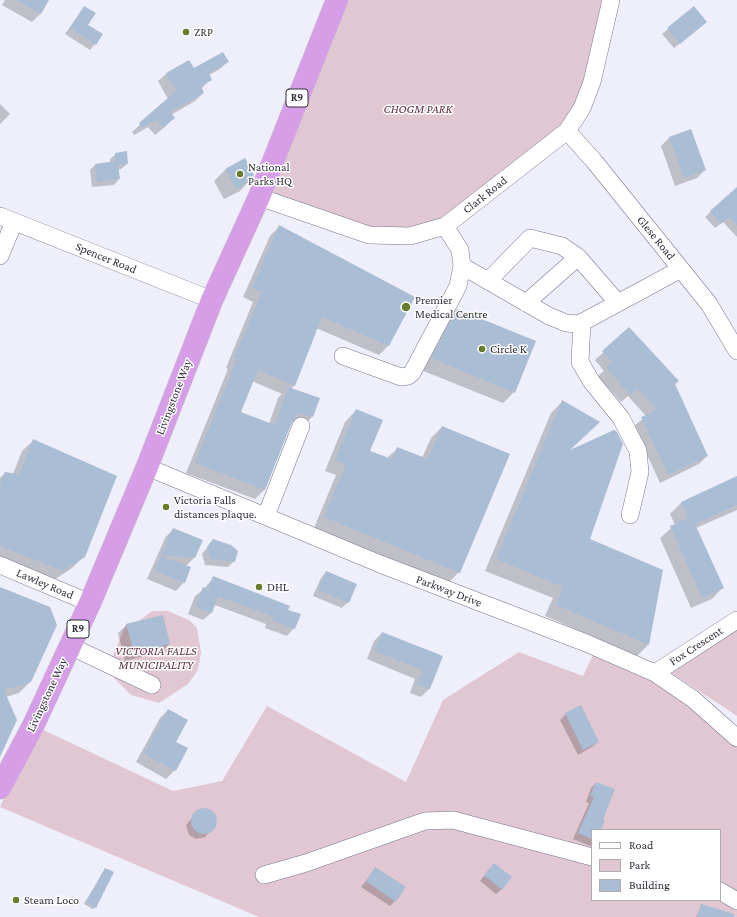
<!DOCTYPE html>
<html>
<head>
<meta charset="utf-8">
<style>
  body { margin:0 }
  #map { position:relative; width:737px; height:917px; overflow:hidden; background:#efeffb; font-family:"Crimson Pro",serif }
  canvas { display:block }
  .legend { position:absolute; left:591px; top:829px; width:130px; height:72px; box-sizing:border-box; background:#fff; border:1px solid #adadb1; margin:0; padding:5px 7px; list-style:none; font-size:12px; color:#31313c }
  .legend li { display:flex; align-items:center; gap:8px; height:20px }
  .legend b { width:20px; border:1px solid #adadb1 }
</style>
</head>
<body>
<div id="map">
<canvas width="737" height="917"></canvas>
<ul class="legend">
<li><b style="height:5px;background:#fff"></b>Road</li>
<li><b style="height:11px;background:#e1c7d1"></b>Park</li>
<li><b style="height:11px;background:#a9bdd5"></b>Building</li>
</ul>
</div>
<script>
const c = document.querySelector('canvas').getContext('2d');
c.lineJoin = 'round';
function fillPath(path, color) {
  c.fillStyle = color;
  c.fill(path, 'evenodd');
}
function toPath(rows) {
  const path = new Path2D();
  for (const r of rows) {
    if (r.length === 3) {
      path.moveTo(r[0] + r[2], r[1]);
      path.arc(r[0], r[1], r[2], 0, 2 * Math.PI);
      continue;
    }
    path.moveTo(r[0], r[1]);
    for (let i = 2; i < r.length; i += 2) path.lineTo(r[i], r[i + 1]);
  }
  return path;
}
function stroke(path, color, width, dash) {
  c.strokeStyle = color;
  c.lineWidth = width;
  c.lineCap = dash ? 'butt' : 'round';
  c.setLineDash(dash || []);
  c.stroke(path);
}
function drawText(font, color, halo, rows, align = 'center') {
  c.font = font + ' "Crimson Pro",serif';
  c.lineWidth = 3;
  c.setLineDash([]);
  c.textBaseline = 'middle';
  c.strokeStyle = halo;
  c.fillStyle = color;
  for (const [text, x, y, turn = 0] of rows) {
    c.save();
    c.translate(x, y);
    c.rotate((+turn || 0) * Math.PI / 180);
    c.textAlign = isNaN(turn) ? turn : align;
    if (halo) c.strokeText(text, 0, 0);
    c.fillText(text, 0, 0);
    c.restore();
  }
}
fillPath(toPath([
  [344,0,617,0,582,108,445,226,369,235,261,199],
  [152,611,168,611,189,620,197,628,201,653,198,670,188,684,159,703,131,695,114,678,111,671,112,658,126,624,139,621],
  [737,628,737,716,667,670],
  [519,652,583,676,594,653,658,676,737,743,737,917,259,917,0,807,37,727,173,791,222,781,267,706,406,782,443,700],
  [592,830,720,830,720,900,592,900]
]), '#e1c7d1');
fillPath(toPath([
  [5,0,48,0,40,14,32,22,2,5],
  [84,7,87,25,95,44,90,50,65,34],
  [700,27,674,48,662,34,668,29],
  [189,61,194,70,228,61,220,69,209,75,211,79,201,89,203,93,195,101,171,115,166,126,155,135,148,127,134,135,132,132,168,99,158,81,166,74],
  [0,104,10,114,0,124],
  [691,130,705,170,697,178,675,186,661,146,669,138],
  [116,154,127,164,121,169,118,170,119,179,114,185,92,187,90,170,95,165,110,163,110,159],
  [245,159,251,179,240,191,224,199,214,181,225,170],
  [734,191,737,195,737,237,723,222,715,228,705,217],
  [280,226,389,345,379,355,316,328,294,386,291,389,312,417,303,426,291,422,264,490,255,499,186,473,228,369,226,368,253,302,243,297,270,236],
  [252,381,282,394,278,398,269,424,240,412],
  [457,310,514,392,503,403,421,370,446,321],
  [629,329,674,384,707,456,699,464,660,483,634,426,646,416,628,396,621,402,598,376,604,371,595,360],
  [563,401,568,451,588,540,648,645,637,656,545,616,553,598,485,571,551,413],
  [356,410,369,451,387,458,398,448,422,458,431,438,442,427,459,572,448,583,314,528,336,475,325,471,345,422],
  [34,440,84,556,72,568,51,582,0,561,0,478,5,473,13,474,22,451],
  [737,477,737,510,696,528,723,587,712,599,691,608,660,538,675,525,670,514,681,503],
  [173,529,194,558,186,566,184,582,176,591,147,579,165,538],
  [213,540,234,561,228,567,205,565,202,554],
  [326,572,348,602,342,608,313,596,321,578],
  [214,577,294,628,287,636,265,628,266,624,215,605,211,613,203,620,188,614,195,596,204,589],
  [0,588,30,682,19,693,6,697,0,755],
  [127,625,169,644,161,652,125,661,118,633],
  [382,633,442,657,429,689,421,697,410,693,415,679,367,659,374,641],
  [168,710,175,770,166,779,136,762,160,718],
  [566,714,598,742,592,747,578,755,560,720],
  [596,783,613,790,599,830,592,830,592,844,590,846,573,839,589,803,586,802,591,788],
  [205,810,214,815,216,824,205,837,196,839,189,835,186,825,197,812],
  [105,869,96,907,93,909,84,904],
  [375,869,395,901,390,906,361,887],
  [489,870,502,889,496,894,480,881],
  [702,905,714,917,696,917]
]), '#0003');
fillPath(toPath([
  [16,0,49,0,41,14],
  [84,6,96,13,88,25,103,34,96,45,70,28],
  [694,6,707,22,680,44,667,28],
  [223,52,229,62,209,73,212,80,201,86,204,93,170,112,175,118,163,128,156,120,142,128,139,123,176,91,166,73,189,60,194,68],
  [691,129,706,170,684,178,669,137],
  [127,151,128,164,118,165,120,179,97,182,95,164,116,161,115,153],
  [245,158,254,175,252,180,236,189,225,169],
  [737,187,737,226,729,217,721,224,710,211],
  [279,225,415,297,389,346,322,317,295,386,258,370,241,412,275,425,288,387,320,398,313,417,299,413,292,422,265,490,195,463,237,359,234,358,262,292,252,288],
  [457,309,536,341,515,393,431,358],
  [629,327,679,381,675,384,708,456,668,475,641,417,657,410,637,388,630,395,606,367,612,362,602,351],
  [562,400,600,422,570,450,614,430,617,432,623,444,590,539,663,570,649,645,556,605,563,587,496,559],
  [356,409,383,420,370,451,392,459,397,447,428,459,442,426,510,454,460,573,324,517,346,464,335,460],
  [33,439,117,476,85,557,63,571,0,546,0,485,5,472,19,474],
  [737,476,737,505,695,524,724,588,702,598,670,526,688,518,681,502],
  [173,528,203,540,195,558,161,555],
  [213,539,231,545,238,551,235,562,210,559,207,547],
  [161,556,191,567,185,583,155,571],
  [326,571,357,584,349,603,318,590],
  [213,576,290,606,288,610,301,614,295,629,272,620,274,617,218,596,212,613,195,607,203,587,208,589],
  [0,587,50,607,57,625,31,682,4,690,17,720,0,757],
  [163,615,170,644,134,653,126,624],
  [382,632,443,656,430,689,417,684,423,670,374,651],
  [581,705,599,742,583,750,565,713],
  [168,709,188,720,176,742,188,748,176,771,144,754],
  [596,782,615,789,603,819,605,820,601,830,592,830,592,839,578,833,594,797,590,796],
  [204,821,13],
  [494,863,512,877,502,890,484,875],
  [375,867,406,887,396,902,366,881],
  [105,868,114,872,96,908,86,902],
  [701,904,734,914,734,917,697,917]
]), '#a9bdd5');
const minor = toPath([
  [567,131,594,161,709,304,737,351],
  [259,197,369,235,410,236,445,226,567,131,582,108,592,82,611,0],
  [0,216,212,300],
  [0,256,14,222],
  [462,266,549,316,566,323,579,324,681,269],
  [488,281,530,238,562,246,578,257,618,303],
  [526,303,578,257],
  [582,322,580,362,591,381,621,418,638,451,640,472,630,515],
  [343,356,401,377,408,376,412,373,458,286,462,266,460,250,445,226],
  [147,467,380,564,586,643,655,673,693,699,737,738],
  [266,516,301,426],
  [0,565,90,603],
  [70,646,152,685],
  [655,673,737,620],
  [264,875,306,863,425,821,453,820,592,857],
  [720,891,737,901]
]);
const highway = toPath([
  [0,788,33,726,90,603,147,467,212,300,259,197,337,0]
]);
stroke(minor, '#767690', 18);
stroke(highway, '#ceced0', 23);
stroke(minor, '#fff', 17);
stroke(highway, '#d69ee6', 22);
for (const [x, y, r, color] of [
  [186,32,4,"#697c2b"],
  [240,174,4,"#697c2b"],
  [406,307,5,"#697c2b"],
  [482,349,4,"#697c2b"],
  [166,507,4,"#697c2b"],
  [259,587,4,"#697c2b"],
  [16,900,4,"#697c2b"]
]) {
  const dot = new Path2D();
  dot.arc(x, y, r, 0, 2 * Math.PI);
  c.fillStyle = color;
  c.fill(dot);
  stroke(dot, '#fff', 1.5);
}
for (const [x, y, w] of [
  [297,98,22],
  [78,629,22]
]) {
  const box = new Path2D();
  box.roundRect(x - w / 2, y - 9, w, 18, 3);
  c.fillStyle = '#fff';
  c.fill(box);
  stroke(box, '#31313c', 1);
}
drawText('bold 11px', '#31313c', null, [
  ["R9",297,98],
  ["R9",78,629]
]);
drawText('12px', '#31313c', '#fff', [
  ["ZRP",194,32],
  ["National",248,167],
  ["Parks HQ",248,181],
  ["Premier",415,300],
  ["Medical Centre",415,314],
  ["Circle K",490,349],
  ["Victoria Falls",174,500],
  ["distances plaque.",174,514],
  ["DHL",267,587],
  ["Steam Loco",24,900]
], 'left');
drawText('italic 12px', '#5b2c42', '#fff', [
  ["CHOGM PARK",418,109],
  ["VICTORIA FALLS",156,651],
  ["MUNICIPALITY",156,665]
]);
drawText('12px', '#31313c', '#fff', [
  ["Clark Road",485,195,-38],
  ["Glese Road",656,238,51],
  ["Spencer Road",106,258,22],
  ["Livingstone Way",174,397,-69],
  ["Lawley Road",45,584,23],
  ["Parkway Drive",449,591,21],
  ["Fox Crescent",696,646,-33],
  ["Livingstone Way",47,695,-65]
]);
</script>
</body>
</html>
